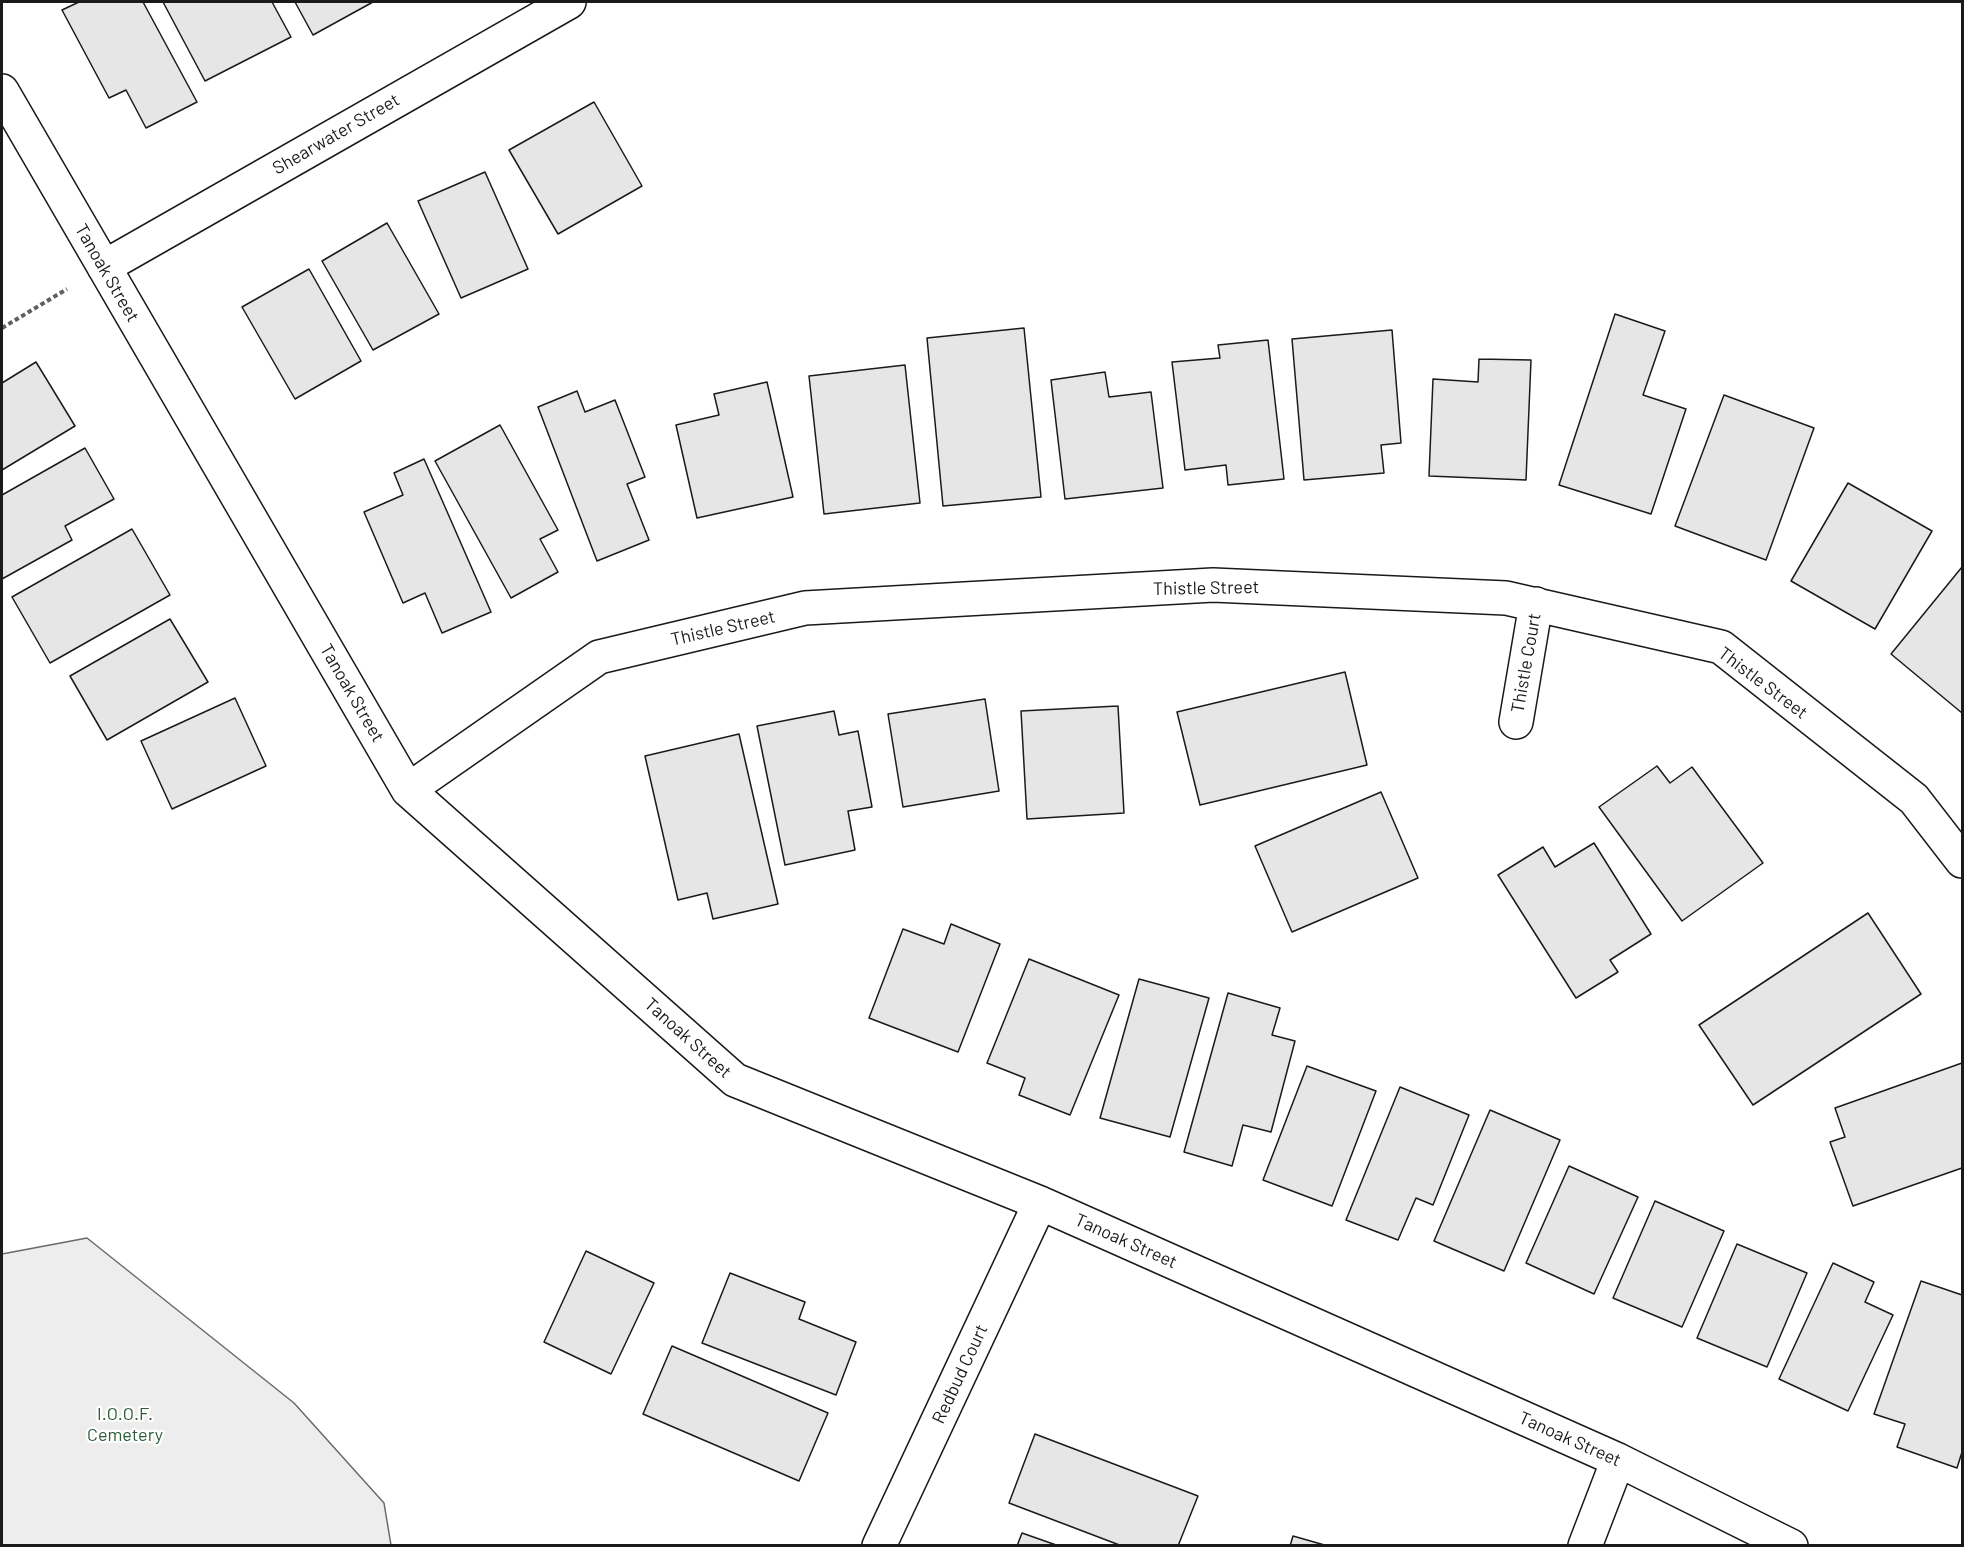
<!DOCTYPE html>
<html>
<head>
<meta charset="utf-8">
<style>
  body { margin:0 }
  #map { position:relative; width:1964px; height:1547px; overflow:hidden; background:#fff; font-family:Barlow,sans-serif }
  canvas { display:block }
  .frame { position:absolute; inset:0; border:3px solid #1a1a1a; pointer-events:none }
</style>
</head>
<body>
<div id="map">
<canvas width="1964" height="1547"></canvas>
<div class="frame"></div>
</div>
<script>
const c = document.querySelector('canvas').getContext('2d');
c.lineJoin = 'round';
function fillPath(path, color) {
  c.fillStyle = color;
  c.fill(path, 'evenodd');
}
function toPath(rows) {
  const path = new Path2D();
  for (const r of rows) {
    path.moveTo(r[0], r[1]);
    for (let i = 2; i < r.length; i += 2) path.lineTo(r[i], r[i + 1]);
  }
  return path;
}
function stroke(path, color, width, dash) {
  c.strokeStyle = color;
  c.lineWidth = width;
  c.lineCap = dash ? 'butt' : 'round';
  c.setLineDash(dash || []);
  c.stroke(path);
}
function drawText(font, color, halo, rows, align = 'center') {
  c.font = font + ' Barlow,sans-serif';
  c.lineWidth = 4.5;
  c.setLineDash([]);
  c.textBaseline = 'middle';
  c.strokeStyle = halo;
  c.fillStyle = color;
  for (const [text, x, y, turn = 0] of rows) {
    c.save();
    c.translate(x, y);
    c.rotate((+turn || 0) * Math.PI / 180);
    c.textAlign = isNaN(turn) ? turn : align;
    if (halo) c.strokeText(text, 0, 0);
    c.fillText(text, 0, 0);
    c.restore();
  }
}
const built = toPath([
  [87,1238,294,1403,384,1503,391,1545,2,1545,2,1254,87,1238]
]);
fillPath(built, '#ededed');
stroke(built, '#6a6a6a', 1.5);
const building = toPath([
  [79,2,143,2,197,102,146,128,126,90,109,98,62,10,79,2],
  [163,2,272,2,291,37,205,81,163,2],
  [295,2,373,2,313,35,295,2],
  [594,102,642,186,558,234,509,150,594,102],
  [485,172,528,269,461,298,418,201,485,172],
  [387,223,439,314,373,350,322,261,387,223],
  [309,269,361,361,295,399,242,307,309,269],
  [1615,314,1665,331,1643,395,1686,409,1651,514,1559,485,1615,314],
  [1024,328,1041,497,943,506,927,338,1024,328],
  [1392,330,1401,443,1381,445,1384,473,1304,480,1292,339,1392,330],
  [1268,340,1284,479,1228,485,1226,465,1185,470,1172,362,1220,358,1218,345,1268,340],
  [1479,359,1531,360,1526,480,1429,476,1433,379,1478,382,1479,359],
  [36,362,75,426,2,470,2,383,36,362],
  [905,365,920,503,824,514,809,376,905,365],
  [1105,372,1109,397,1151,392,1163,488,1065,499,1051,380,1105,372],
  [767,382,793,497,697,518,676,425,719,415,714,394,767,382],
  [577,391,585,412,615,400,645,477,627,484,649,540,597,561,538,407,577,391],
  [1724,395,1814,428,1766,560,1675,526,1724,395],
  [500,425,558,530,540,539,558,572,511,598,435,461,500,425],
  [85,448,114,499,65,526,72,540,2,579,2,495,85,448],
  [424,459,491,612,442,633,425,593,403,603,364,512,403,495,394,473,424,459],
  [1848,483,1932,531,1875,629,1791,581,1848,483],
  [132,529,170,595,50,663,12,597,132,529],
  [1962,567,1962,713,1891,654,1962,567],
  [170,619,208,682,107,740,70,676,170,619],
  [1345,672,1367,765,1200,805,1177,712,1345,672],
  [235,698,266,766,172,809,141,741,235,698],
  [985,699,999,791,903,807,888,714,985,699],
  [1118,706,1124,813,1027,819,1021,711,1118,706],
  [834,711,839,735,858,731,872,807,848,811,855,850,785,865,757,726,834,711],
  [739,734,778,904,713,919,707,893,678,900,645,756,739,734],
  [1657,766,1670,783,1692,767,1763,863,1682,921,1599,807,1657,766],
  [1381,792,1418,878,1292,932,1255,846,1381,792],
  [1594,843,1651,934,1610,960,1618,972,1576,998,1498,875,1543,847,1555,867,1594,843],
  [1868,913,1921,994,1753,1105,1699,1025,1868,913],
  [951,924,1000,944,958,1052,869,1018,903,929,944,944,951,924],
  [1029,959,1119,995,1070,1115,1019,1095,1025,1078,987,1063,1029,959],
  [1139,979,1209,998,1170,1137,1100,1118,1139,979],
  [1228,993,1280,1008,1272,1035,1295,1041,1271,1132,1243,1125,1232,1166,1184,1152,1228,993],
  [1962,1063,1962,1168,1853,1206,1830,1142,1845,1137,1835,1108,1962,1063],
  [1307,1066,1376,1091,1332,1206,1263,1180,1307,1066],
  [1400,1087,1469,1115,1433,1205,1416,1198,1398,1240,1346,1220,1400,1087],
  [1490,1110,1560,1140,1504,1271,1434,1241,1490,1110],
  [1569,1166,1638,1197,1594,1294,1526,1263,1569,1166],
  [1655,1201,1724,1231,1682,1327,1613,1298,1655,1201],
  [1737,1244,1807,1273,1767,1367,1697,1338,1737,1244],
  [586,1251,654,1283,611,1374,544,1342,586,1251],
  [1833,1263,1874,1282,1865,1302,1893,1315,1848,1411,1779,1379,1833,1263],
  [730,1273,805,1302,799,1319,856,1342,836,1395,702,1343,730,1273],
  [1921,1281,1962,1295,1962,1452,1957,1468,1897,1447,1905,1424,1874,1414,1921,1281],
  [672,1346,828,1413,799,1481,643,1414,672,1346],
  [1035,1434,1198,1496,1178,1546,1122,1546,1009,1503,1035,1434],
  [1022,1533,1059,1546,1017,1546,1022,1533],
  [1293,1536,1328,1546,1290,1546,1293,1536]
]);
fillPath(building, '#e6e6e6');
stroke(building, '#1a1a1a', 1.5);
const minor = toPath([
  [2,91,408,790,735,1080,1040,1203,1618,1460,1791,1546],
  [104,267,569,2],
  [1516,722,1536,604],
  [408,790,599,657,805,608,1213,585,1506,598,1721,647,1914,799,1962,861],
  [879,1546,1040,1203],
  [1585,1546,1618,1460]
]);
stroke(minor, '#1a1a1a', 36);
stroke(toPath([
  [2,328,67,289]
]), '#5f5f5f', 4, [4.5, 3]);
stroke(minor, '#fff', 33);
drawText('18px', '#1a1a1a', '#fff', [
  ["Shearwater Street",336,134,-30],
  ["Tanoak Street",107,273,60],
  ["Thistle Street",1206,588,-1],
  ["Thistle Street",723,628,-13],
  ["Thistle Court",1526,663,-80],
  ["Thistle Street",1763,683,37],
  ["Tanoak Street",352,693,60],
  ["Tanoak Street",688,1038,42],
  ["Tanoak Street",1126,1241,24],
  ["Redbud Court",960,1374,-65],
  ["Tanoak Street",1570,1439,24]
]);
drawText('18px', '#2b5a34', '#fff', [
  ["I.O.O.F.",125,1414],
  ["Cemetery",125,1435]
]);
</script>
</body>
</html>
